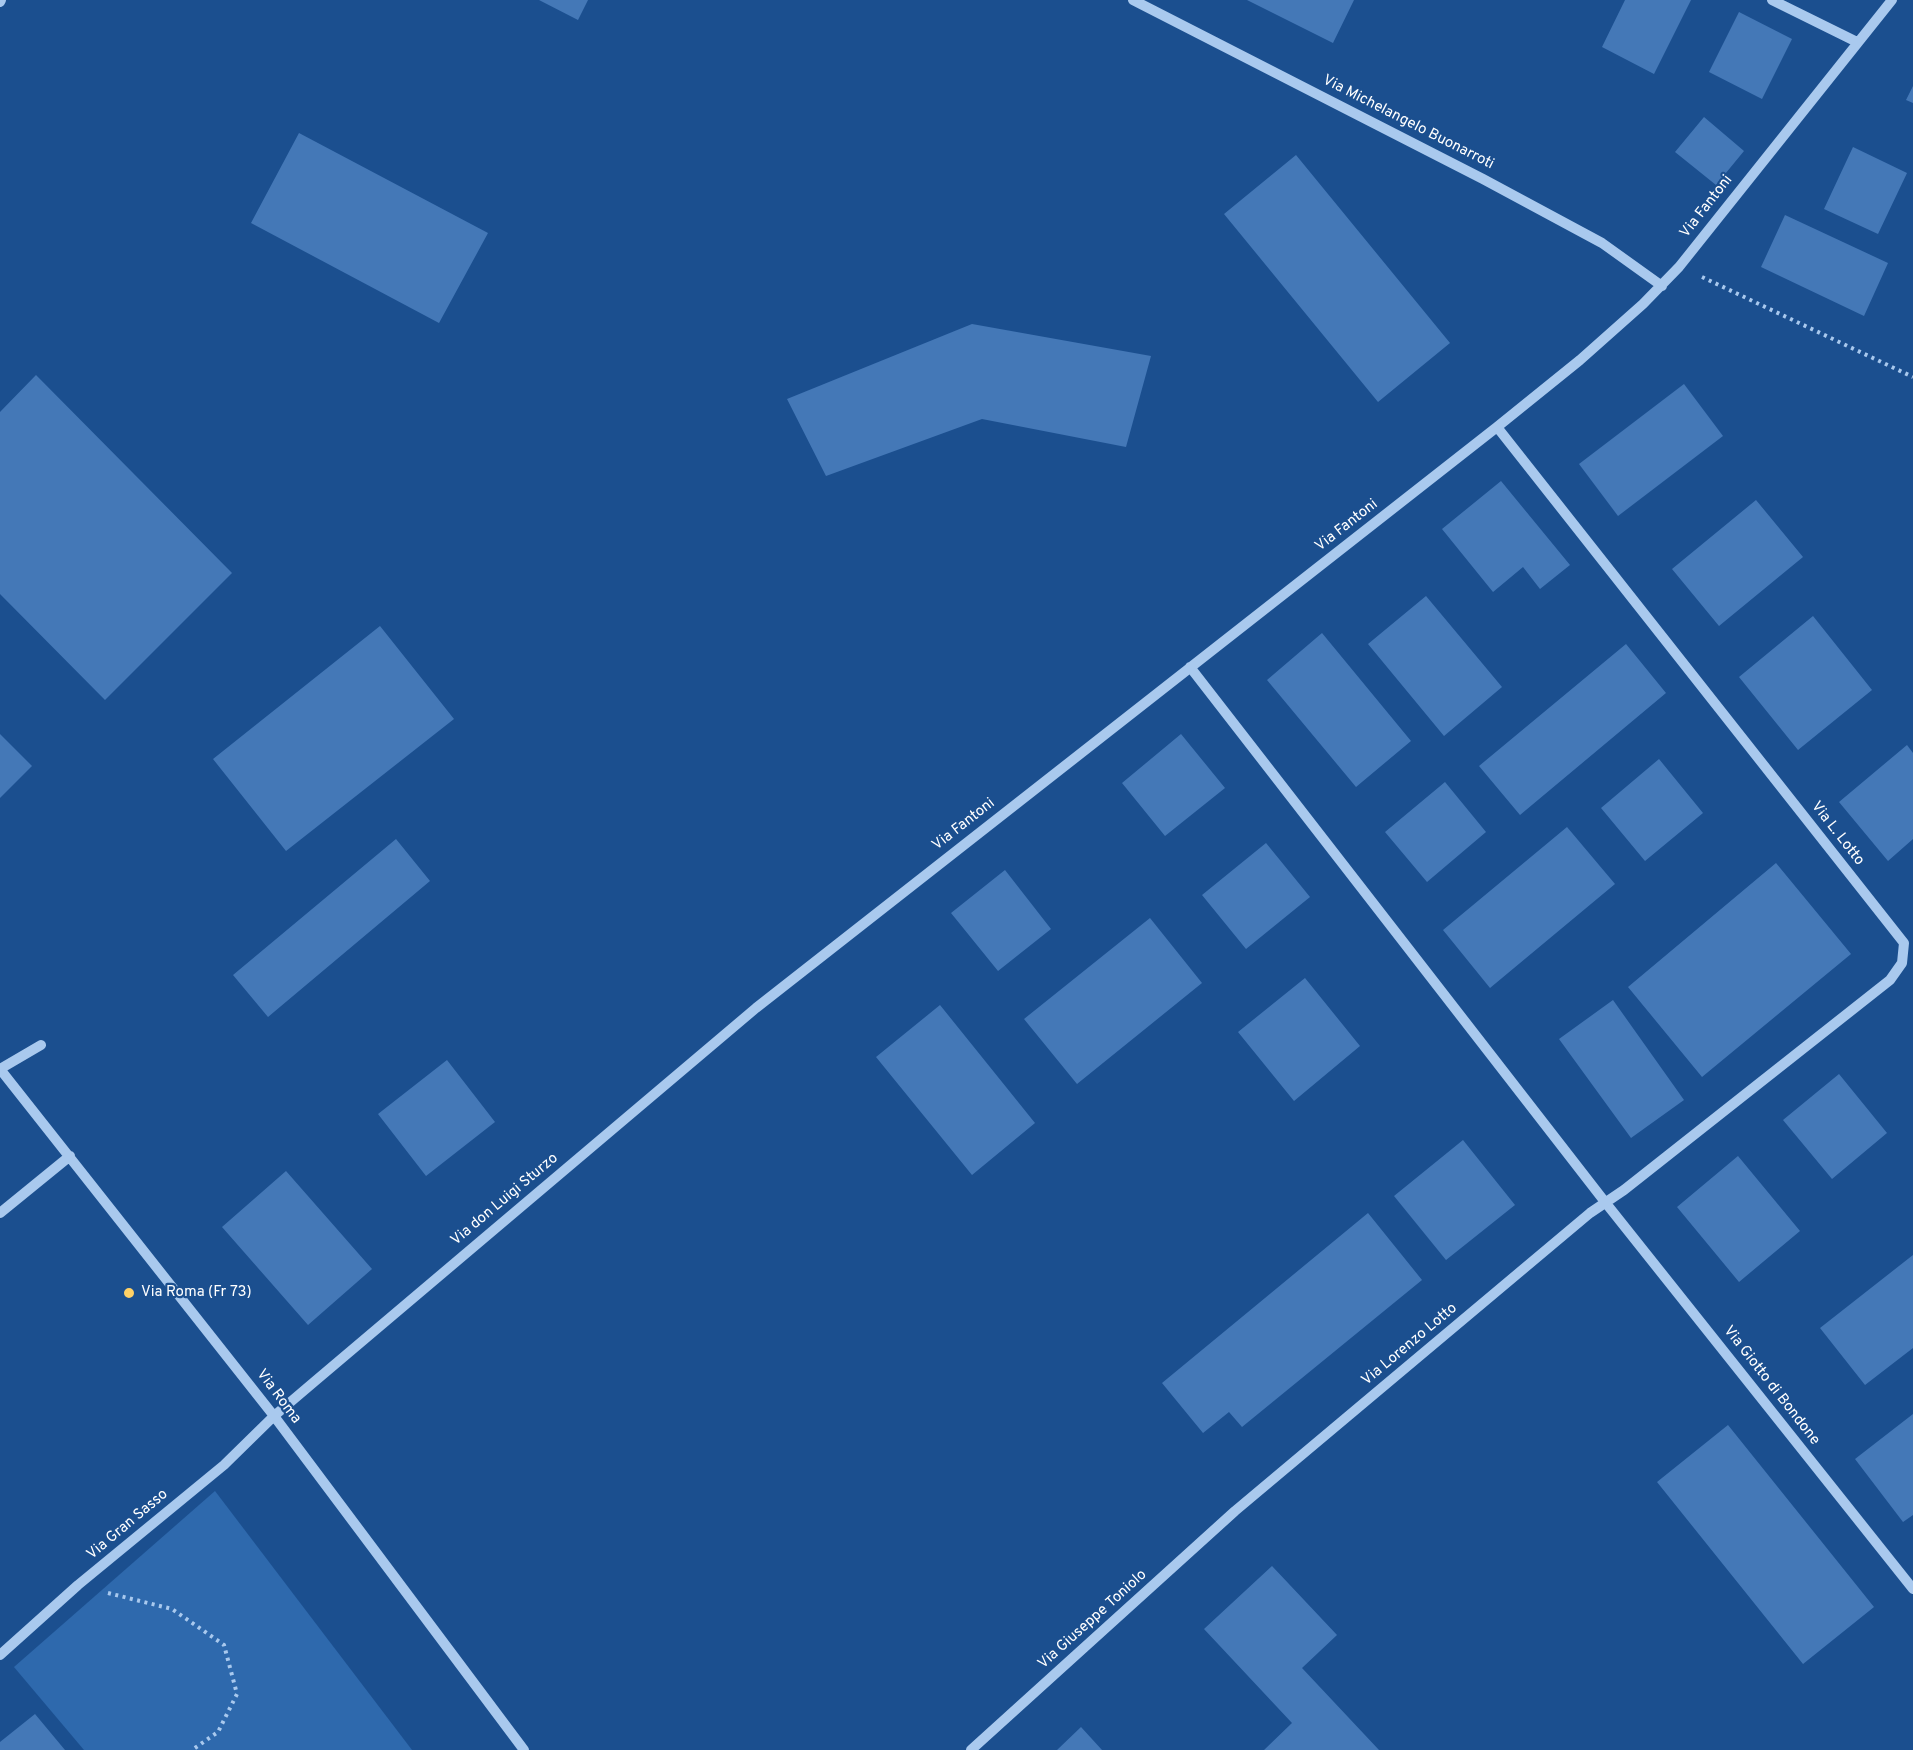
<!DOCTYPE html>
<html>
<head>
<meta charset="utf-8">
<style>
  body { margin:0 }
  canvas { display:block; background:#1b4f8f }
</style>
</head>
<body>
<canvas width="1913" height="1750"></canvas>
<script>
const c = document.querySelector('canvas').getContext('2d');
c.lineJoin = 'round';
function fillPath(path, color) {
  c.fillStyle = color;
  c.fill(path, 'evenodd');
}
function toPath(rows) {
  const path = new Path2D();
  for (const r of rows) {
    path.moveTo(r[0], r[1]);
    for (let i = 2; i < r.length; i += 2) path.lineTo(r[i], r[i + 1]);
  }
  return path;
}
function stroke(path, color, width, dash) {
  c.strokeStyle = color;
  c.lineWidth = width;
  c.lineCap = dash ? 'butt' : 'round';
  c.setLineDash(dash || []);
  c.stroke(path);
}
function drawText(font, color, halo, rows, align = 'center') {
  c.font = font + ' Overpass,sans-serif';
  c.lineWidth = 4.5;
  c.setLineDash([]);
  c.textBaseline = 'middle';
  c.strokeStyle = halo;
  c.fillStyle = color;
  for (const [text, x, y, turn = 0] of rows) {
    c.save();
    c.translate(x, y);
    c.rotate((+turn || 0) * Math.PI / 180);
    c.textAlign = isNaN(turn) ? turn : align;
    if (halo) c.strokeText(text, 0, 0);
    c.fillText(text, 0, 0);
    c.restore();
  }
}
fillPath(toPath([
  [215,1491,412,1750,84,1750,14,1667]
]), '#2e69ad');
fillPath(toPath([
  [539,0,588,0,578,20],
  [1247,0,1354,0,1333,43],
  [1625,0,1691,0,1654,74,1602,47],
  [1739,12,1792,39,1762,99,1709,72],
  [1913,86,1913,103,1906,100],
  [1704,117,1744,151,1716,185,1675,152],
  [299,133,488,233,439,323,251,223],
  [1853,147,1907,173,1878,234,1824,209],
  [1296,155,1450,343,1378,402,1224,214],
  [1785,215,1888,263,1864,316,1761,267],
  [972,324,1151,356,1126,447,982,419,826,476,787,399],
  [36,375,232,573,105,700,0,594,0,412],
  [1684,384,1723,436,1618,516,1579,464],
  [1501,481,1570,565,1540,589,1523,567,1493,592,1442,529],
  [1756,500,1803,557,1719,626,1672,569],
  [1426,596,1502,687,1444,736,1368,644],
  [1813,616,1872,690,1798,750,1739,677],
  [380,626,454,719,286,851,213,759],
  [1322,633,1411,741,1356,787,1267,680],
  [1626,644,1666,693,1520,815,1479,766],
  [0,734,32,766,0,798],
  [1181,734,1225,788,1165,836,1122,783],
  [1907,745,1913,753,1913,839,1888,861,1839,802],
  [1659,759,1703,813,1645,861,1601,808],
  [1445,782,1486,832,1427,882,1385,832],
  [1567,827,1615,884,1490,988,1443,930],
  [396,839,430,881,268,1017,233,975],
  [1266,843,1310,897,1246,949,1202,895],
  [1776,863,1851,954,1702,1077,1628,987],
  [1005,870,1051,929,998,971,951,913],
  [1150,918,1202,983,1077,1084,1024,1019],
  [1305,978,1360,1046,1294,1101,1238,1032],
  [1613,1000,1684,1100,1631,1138,1559,1039],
  [940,1005,1035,1123,972,1175,876,1057],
  [447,1060,495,1122,426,1176,378,1114],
  [1839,1074,1887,1133,1832,1179,1783,1120],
  [1463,1140,1515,1205,1446,1260,1394,1196],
  [1738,1156,1800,1231,1739,1282,1677,1207],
  [286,1171,372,1269,308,1325,222,1227],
  [1368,1213,1422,1280,1242,1427,1229,1412,1203,1433,1162,1383],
  [1913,1255,1913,1348,1865,1385,1820,1328],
  [1913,1414,1913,1515,1903,1522,1855,1459],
  [1728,1425,1874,1607,1803,1664,1657,1482],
  [1272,1566,1337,1635,1302,1668,1379,1750,1264,1750,1292,1723,1204,1629],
  [35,1714,65,1750,0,1750,0,1742],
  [1081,1727,1102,1750,1057,1750]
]), '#4478b7');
stroke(toPath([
  [1702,277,1913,377],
  [108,1593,172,1609,224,1645,237,1694,218,1732,192,1750]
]), '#a9c9ee', 4, [3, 4.5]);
stroke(toPath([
  [1133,0,1483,179,1602,243,1662,286],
  [1772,0,1857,42],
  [0,2,1,0],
  [1190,667,1605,1202,1913,1589],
  [0,1069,274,1416,524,1750],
  [0,1069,41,1045],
  [0,1213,70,1156],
  [0,1655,78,1585,224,1465,274,1416,314,1382,756,1008,1497,427,1580,360,1643,304,1679,267,1892,0],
  [971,1750,1235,1511,1590,1213,1624,1190,1890,980,1902,963,1904,943,1497,427]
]), '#a9c9ee', 10);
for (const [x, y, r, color] of [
  [129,1293,6,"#ffd166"]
]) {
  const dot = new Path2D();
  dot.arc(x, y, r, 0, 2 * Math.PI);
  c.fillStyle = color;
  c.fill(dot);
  stroke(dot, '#1b4f8f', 2);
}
drawText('15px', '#fff', '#1b4f8f', [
  ["Via Michelangelo Buonarroti",1408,123,27],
  ["Via Fantoni",1707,207,-52],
  ["Via Fantoni",1347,526,-38],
  ["Via Fantoni",964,825,-38],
  ["Via L. Lotto",1837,834,52],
  ["Via don Luigi Sturzo",505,1200,-40],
  ["Via Lorenzo Lotto",1410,1345,-40],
  ["Via Giotto di Bondone",1771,1386,52],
  ["Via Roma",278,1397,53],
  ["Via Gran Sasso",128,1525,-40],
  ["Via Giuseppe Toniolo",1093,1620,-42]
]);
drawText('15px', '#fff', '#1b4f8f', [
  ["Via Roma (Fr 73)",141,1293]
], 'left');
</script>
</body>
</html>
